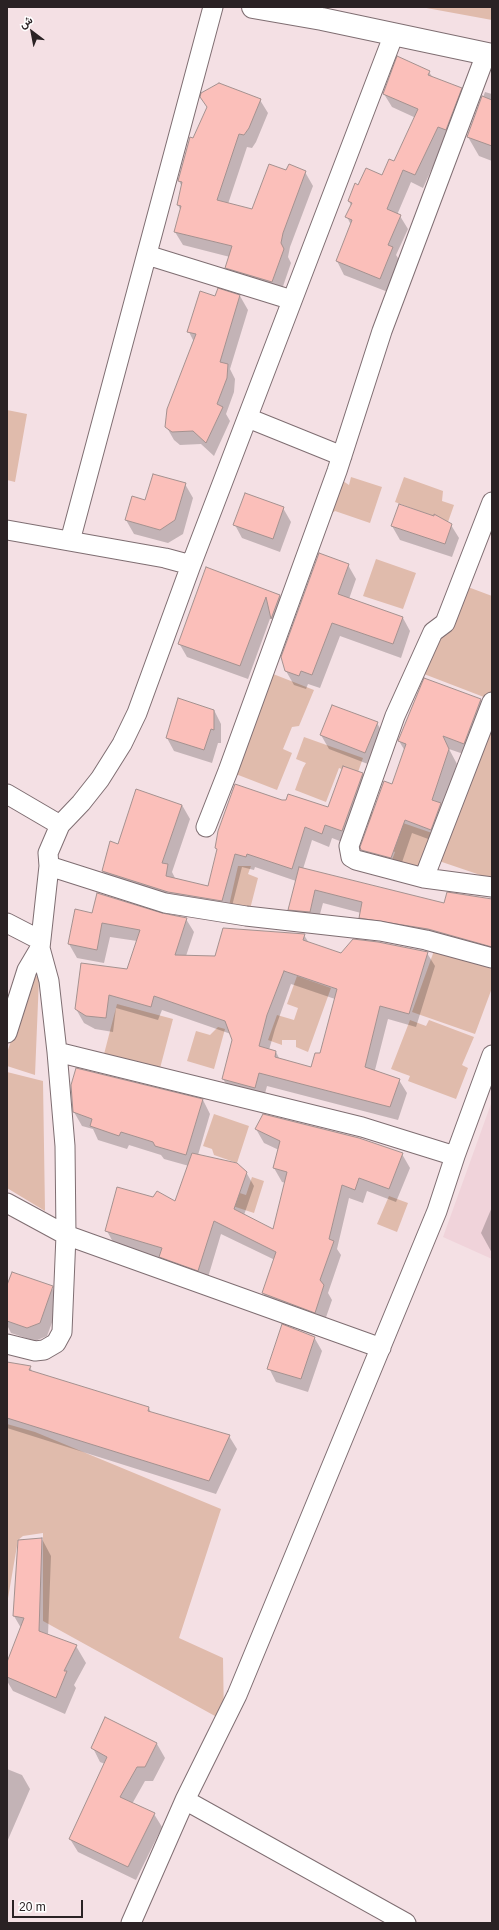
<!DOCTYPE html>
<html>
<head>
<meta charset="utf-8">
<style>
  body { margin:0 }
  #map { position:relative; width:499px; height:1930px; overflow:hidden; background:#f4e0e4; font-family:Helvetica,Vazirmatn,sans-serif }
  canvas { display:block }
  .frame { position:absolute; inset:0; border:8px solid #2a2224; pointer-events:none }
  .north { position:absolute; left:12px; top:12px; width:40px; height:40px; -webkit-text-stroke:3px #fff; paint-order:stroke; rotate:328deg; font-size:11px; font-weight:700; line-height:16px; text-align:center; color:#2a2224 }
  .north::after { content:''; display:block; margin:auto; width:14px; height:18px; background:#2a2224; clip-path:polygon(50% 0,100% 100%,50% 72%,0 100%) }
  .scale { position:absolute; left:12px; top:1900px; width:71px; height:18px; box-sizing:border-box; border:2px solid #2a2224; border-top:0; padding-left:5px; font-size:12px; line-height:14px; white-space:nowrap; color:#2a2224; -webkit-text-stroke:3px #fff; paint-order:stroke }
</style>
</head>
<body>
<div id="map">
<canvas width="499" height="1930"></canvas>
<div class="frame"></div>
<div class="north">ش</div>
<div class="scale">20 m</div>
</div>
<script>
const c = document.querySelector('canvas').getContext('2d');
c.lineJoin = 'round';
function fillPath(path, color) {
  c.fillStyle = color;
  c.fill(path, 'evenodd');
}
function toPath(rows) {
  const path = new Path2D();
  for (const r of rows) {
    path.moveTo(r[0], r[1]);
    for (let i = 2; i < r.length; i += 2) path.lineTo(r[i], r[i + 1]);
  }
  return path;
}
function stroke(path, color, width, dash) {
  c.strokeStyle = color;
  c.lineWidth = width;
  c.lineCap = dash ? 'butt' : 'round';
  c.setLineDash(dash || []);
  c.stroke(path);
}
fillPath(toPath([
  [492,1101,492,1259,443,1237]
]), '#f0d3da');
fillPath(toPath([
  [421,7,492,7,492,20],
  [7,410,27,414,15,482,7,480],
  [351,477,382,487,370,523,335,511,326,518,343,481,349,485],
  [404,477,443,491,442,501,454,505,448,522,395,502],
  [376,559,416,573,403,609,363,596],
  [468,587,492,596,492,690,489,699,424,674,440,632],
  [268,672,314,690,299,726,292,727,283,749,292,753,277,790,228,771],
  [492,721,492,879,439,861],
  [304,737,363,758,357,775,339,768,326,802,295,790,303,768,306,763,296,759],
  [371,812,435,834,420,875,390,865,395,852,380,847,388,831,367,824],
  [238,866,251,866,248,874,258,878,249,913,228,910],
  [435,948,492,968,492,988,475,1034,412,1012],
  [33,974,39,978,35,1075,7,1066,7,1053],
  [297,976,331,988,308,1052,296,1047,296,1040,282,1040,282,1045,268,1040,277,1015,294,1020,298,1008,287,1004],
  [117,1004,173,1019,159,1072,103,1058],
  [410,1020,426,1026,429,1020,474,1037,462,1065,468,1068,456,1099,408,1081,410,1076,391,1069],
  [218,1027,225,1029,214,1069,187,1061,196,1031,210,1035],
  [7,1072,43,1081,45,1211,7,1188],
  [214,1114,249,1126,237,1163,214,1155,212,1149,203,1146],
  [252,1177,264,1181,254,1213,208,1198,212,1184,246,1195],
  [389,1196,408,1203,397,1232,377,1224],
  [7,1424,35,1432,221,1509,179,1638,223,1658,224,1721,43,1621,43,1533,23,1536,18,1540,7,1604]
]), '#e0bbac');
fillPath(toPath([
  [429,72,433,78,461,89,469,102,445,140,423,188,411,182,397,215,400,216,408,229,396,255,400,261,388,292,344,275,337,261,351,225,347,217,351,206,349,201,359,186,382,176,395,163,416,118,392,107,384,94],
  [485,92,492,94,492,161,479,156,468,137],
  [260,100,268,113,256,142,252,148,247,147,228,204,253,210,287,171,305,172,313,186,290,247,288,257,291,263,280,295,234,281,226,268,230,257,183,245,175,232,181,211,178,205,182,187,179,181,194,139],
  [218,290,240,296,248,310,230,369,235,379,234,392,226,414,230,421,214,456,201,444,180,445,174,440,166,426,194,342,189,332,216,297],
  [185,484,193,498,183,534,168,543,134,534,126,520,146,501],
  [283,508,291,522,280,552,242,538,235,525],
  [451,525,459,538,452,557,400,540,392,526],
  [348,565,356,579,349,599,403,618,410,631,401,658,340,636,320,688,308,684,306,689,294,685,286,671],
  [207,569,280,596,288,609,279,631,271,616,248,679,187,657,179,643],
  [481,700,488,713,472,757,449,749,457,764,442,807,439,843,412,833,399,871,370,863,362,850,393,786,405,751,399,741],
  [332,706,377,723,385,737,373,766,329,749,321,735],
  [214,710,221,724,221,743,218,743,212,763,174,751,167,738],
  [362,774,370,788,350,845,332,838,329,847,312,840,303,869,444,904,492,901,492,958,368,931,360,917,361,913,323,903,317,925,297,923,289,909,296,881,255,867,254,870,242,867,230,914,111,885,103,871,118,845,182,805,190,819,172,872,175,878,208,887,218,851,216,848,282,801,329,808],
  [93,914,161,914,186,919,194,932,186,956,216,957,304,935,309,943,342,954,427,953,435,966,416,1027,388,1019,375,1070,399,1080,407,1093,398,1120,267,1086,263,1101,231,1092,223,1079,233,1040,231,1034,162,1010,158,1020,116,1008,113,1032,95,1029,84,1023,76,1009,128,970,137,941,110,937,104,963,77,958,69,944],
  [291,984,335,999,321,1054,312,1068,280,1060,276,1052,269,1050,275,1029],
  [203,1100,210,1114,198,1155,246,1172,254,1186,244,1215,274,1230,286,1183,282,1182,274,1168,279,1150,264,1143,256,1129,402,1154,410,1168,396,1202,367,1191,363,1203,349,1198,337,1249,341,1255,328,1293,332,1300,323,1326,270,1307,263,1293,275,1260,221,1234,206,1284,168,1270,161,1258,114,1244,107,1231,176,1203,189,1166,164,1159,161,1155,129,1145,127,1149,98,1140,93,1129,82,1126,74,1112],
  [492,1207,492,1253,481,1233],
  [7,1285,52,1288,60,1301,47,1336,35,1341,11,1333,7,1325],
  [314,1337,322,1351,308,1392,276,1382,269,1368],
  [7,1363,30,1367,33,1373,149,1408,151,1413,229,1436,237,1449,216,1494,7,1428],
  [42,1539,51,1556,48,1635,76,1646,86,1663,74,1685,76,1688,65,1714,13,1691,7,1681,7,1665,21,1628,14,1616],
  [106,1718,157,1744,165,1758,153,1781,145,1781,132,1804,154,1814,162,1827,136,1880,78,1852,70,1839,105,1764,100,1762,93,1748],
  [7,1769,22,1775,30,1789,7,1842]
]), '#0003');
const building = toPath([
  [397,56,430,71,428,75,462,88,446,130,438,127,415,175,403,170,387,209,401,215,388,245,393,247,380,279,336,261,352,220,345,217,352,203,348,201,355,183,358,185,366,168,382,175,389,159,394,161,418,109,383,94,397,56],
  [219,83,261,99,249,128,244,135,239,134,217,200,252,209,269,164,286,170,289,164,306,171,283,233,281,243,284,249,272,282,225,268,232,246,174,232,181,206,177,205,182,182,178,181,190,137,193,138,207,107,200,97,201,93,219,83],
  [482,96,492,100,492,146,467,137,482,96],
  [218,288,240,295,220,362,228,364,227,378,217,404,223,407,206,443,193,431,172,432,165,427,167,409,196,334,187,332,200,291,215,296,218,288],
  [153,474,186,483,175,520,160,530,125,520,132,496,145,500,153,474],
  [245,493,284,507,273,539,233,525,245,493],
  [399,504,434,516,434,514,452,524,445,544,391,526,399,504],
  [319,553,349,564,338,594,403,617,393,644,332,623,312,675,301,671,299,676,285,671,281,657,319,553],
  [206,567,280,595,271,619,266,597,240,666,178,644,206,567],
  [424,678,481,699,464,744,443,736,449,749,432,800,441,803,431,830,405,820,391,858,361,850,360,847,384,781,392,784,406,744,398,741,424,678],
  [178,698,214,710,214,730,211,729,204,750,166,738,178,698],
  [332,705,378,722,365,753,320,735,332,705],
  [343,766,363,773,342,831,325,825,322,834,305,827,292,869,247,854,246,857,235,854,222,901,168,892,102,871,110,841,118,844,136,789,182,805,162,863,168,864,166,876,208,886,217,849,215,848,218,831,235,784,282,800,286,800,288,794,328,807,343,766],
  [299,867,444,903,447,892,492,899,492,947,428,929,359,918,362,902,315,890,310,912,288,910,299,867],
  [97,893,162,913,187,918,175,955,215,956,223,928,305,934,303,940,341,953,353,939,378,942,428,952,409,1014,380,1006,365,1067,400,1079,390,1107,259,1073,255,1088,222,1079,232,1040,225,1021,154,996,151,1007,109,995,106,1018,86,1016,75,1009,81,963,127,969,140,930,102,923,97,950,68,944,75,909,92,913,97,893],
  [284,971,337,989,320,1053,315,1053,311,1067,275,1057,276,1051,259,1046,267,1015,284,971],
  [76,1068,203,1099,186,1155,155,1146,153,1142,121,1132,119,1136,90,1126,92,1119,73,1112,71,1085,76,1068],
  [263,1114,359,1138,403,1153,389,1189,359,1178,355,1190,342,1185,329,1239,334,1241,320,1280,324,1285,315,1313,262,1293,276,1252,214,1221,198,1271,159,1257,162,1248,105,1231,117,1187,153,1197,157,1191,175,1201,192,1153,237,1163,247,1172,234,1209,273,1229,287,1172,273,1168,280,1141,255,1129,263,1114],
  [12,1272,53,1286,40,1323,27,1328,7,1321,7,1285,12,1272],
  [282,1324,315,1337,301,1379,267,1369,282,1324],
  [7,1362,31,1366,29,1370,149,1407,148,1411,230,1435,209,1481,7,1418,7,1362],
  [42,1538,39,1631,77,1645,64,1671,67,1671,56,1698,7,1677,7,1662,24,1618,13,1616,18,1540,42,1538],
  [105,1717,157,1743,145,1767,137,1767,120,1797,155,1813,128,1867,69,1839,107,1757,91,1748,105,1717]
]);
fillPath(building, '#fbbfba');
stroke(building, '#a4918f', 1);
const minor = toPath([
  [147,255,292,300],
  [248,418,342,456],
  [492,502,445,623,433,632,395,716,349,846,351,857,356,860,424,878,492,887],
  [7,530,165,558,191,565,137,713,122,744,100,779,81,803,60,825],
  [70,541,213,7],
  [191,565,394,34],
  [7,794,60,825,48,853,49,866,40,948,49,981,57,1052,65,1146,66,1235,62,1332,56,1343,44,1350,35,1351,7,1344],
  [206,827,228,771,337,471,382,331,486,54],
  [49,866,165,903,246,916,380,931,426,940,492,958],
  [424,878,492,702],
  [7,923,40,940],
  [7,1033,27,970,40,948],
  [57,1052,362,1127,455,1156],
  [7,1203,66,1235,381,1348],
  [185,1800,406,1923],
  [131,1923,185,1800,237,1695,437,1211,455,1156,492,1055]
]);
const tertiary = toPath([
  [253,7,322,19,492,55]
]);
stroke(minor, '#7f6e72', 21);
stroke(tertiary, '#7f6e72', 24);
stroke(minor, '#fff', 19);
stroke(tertiary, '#fff', 22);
</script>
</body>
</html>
